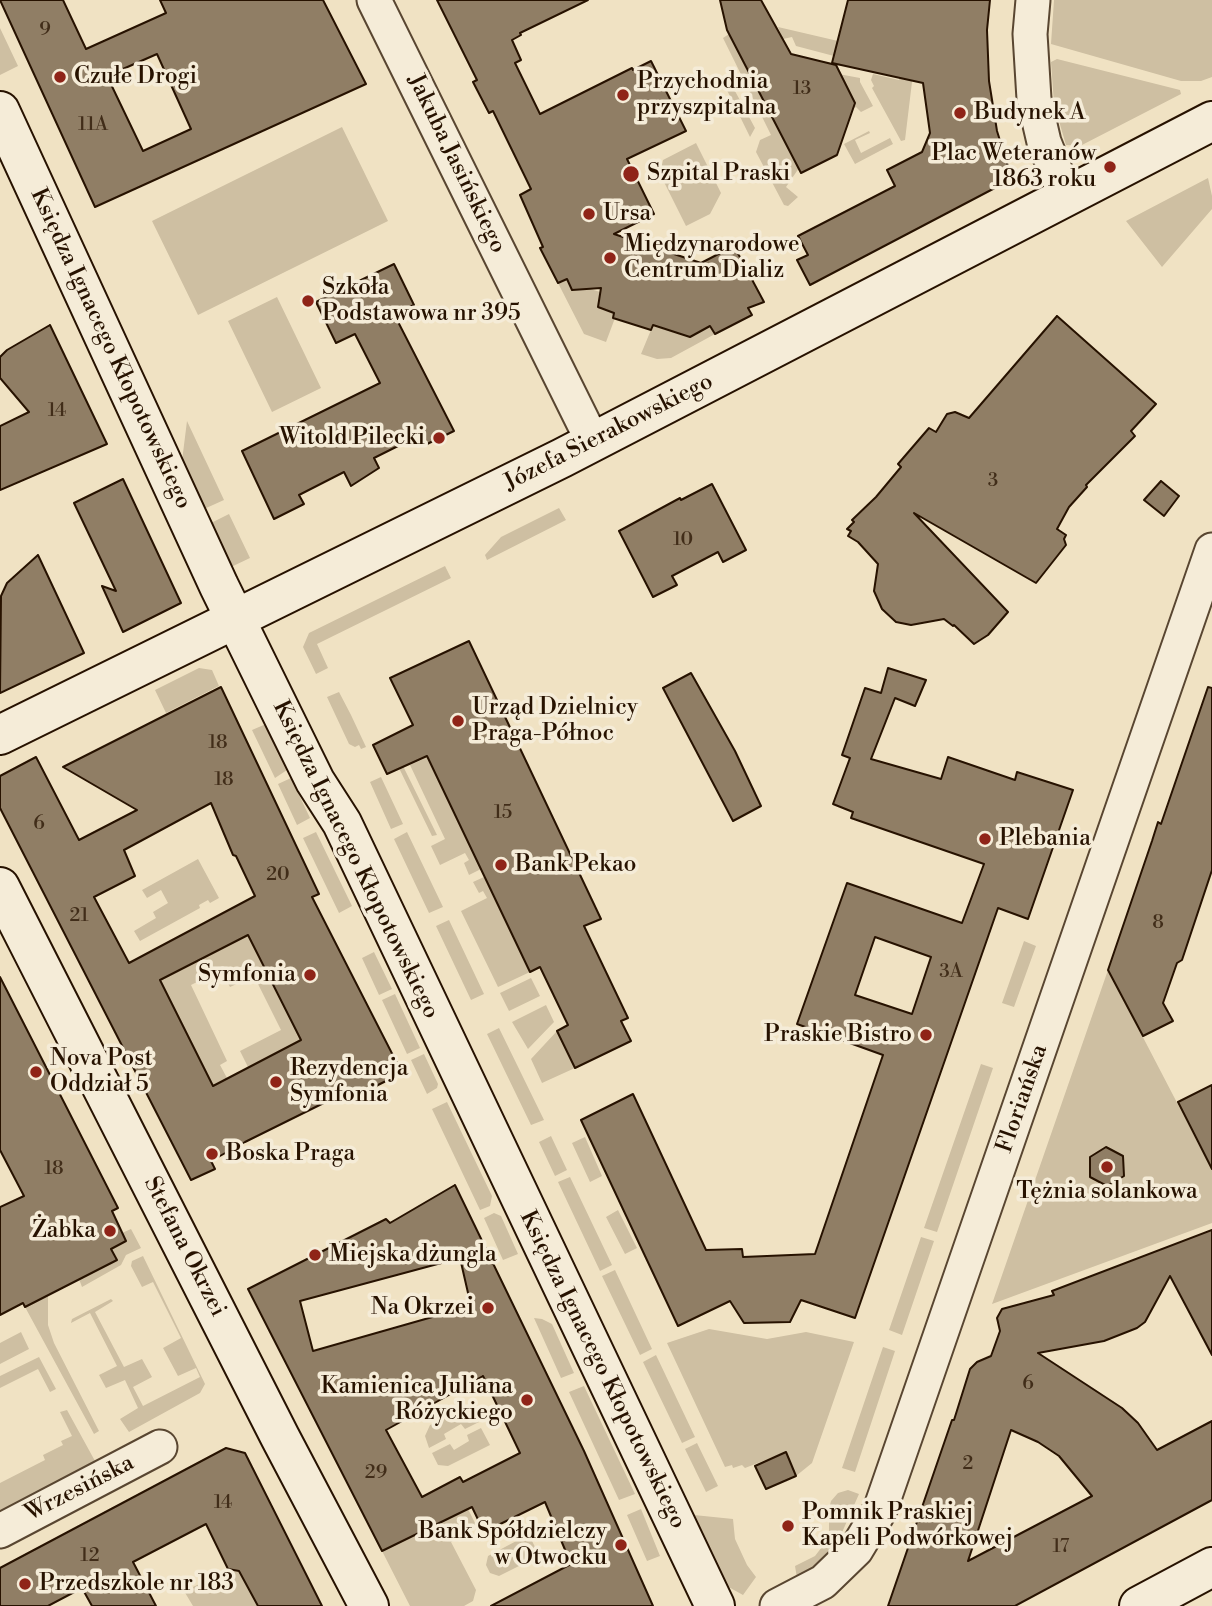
<!DOCTYPE html>
<html>
<head>
<meta charset="utf-8">
<style>
  body { margin:0 }
  canvas { display:block; background:#f0e2c3 }
</style>
</head>
<body>
<canvas width="1212" height="1606"></canvas>
<script>
const c = document.querySelector('canvas').getContext('2d');
c.lineJoin = 'round';
function fillPath(path, color) {
  c.fillStyle = color;
  c.fill(path, 'evenodd');
}
function toPath(rows) {
  const path = new Path2D();
  for (const r of rows) {
    path.moveTo(r[0], r[1]);
    for (let i = 2; i < r.length; i += 2) path.lineTo(r[i], r[i + 1]);
  }
  return path;
}
function stroke(path, color, width, dash) {
  c.strokeStyle = color;
  c.lineWidth = width;
  c.lineCap = dash ? 'butt' : 'round';
  c.setLineDash(dash || []);
  c.stroke(path);
}
function drawText(font, color, halo, rows, align = 'center') {
  c.font = font + ' "Libre Bodoni",serif';
  c.lineWidth = 7;
  c.setLineDash([]);
  c.textBaseline = 'middle';
  c.strokeStyle = halo;
  c.fillStyle = color;
  for (const [text, x, y, turn = 0] of rows) {
    c.save();
    c.translate(x, y);
    c.rotate((+turn || 0) * Math.PI / 180);
    c.textAlign = isNaN(turn) ? turn : align;
    if (halo) c.strokeText(text, 0, 0);
    c.fillText(text, 0, 0);
    c.restore();
  }
}
fillPath(toPath([
  [1054,0,1212,0,1212,77,1201,81,1181,81,1051,44],
  [778,27,838,41,834,56,796,46,792,37,783,39],
  [0,28,18,66,0,75],
  [729,34,799,168,786,187,798,197,788,206,784,205,756,152,760,140,771,135,723,38],
  [910,34,914,34,912,82,905,140,901,141,872,88,874,86,871,80,873,74,899,80],
  [1057,59,1180,90,1181,94,1080,146,1066,145,1054,104,1051,62],
  [833,73,860,78,860,82,873,106,861,112,856,107,852,109],
  [729,80,755,128,750,137,723,82],
  [342,127,388,221,198,315,152,221],
  [869,131,870,133,855,140,861,153,890,138,893,144,855,164,844,144],
  [696,143,721,193,710,214,686,226,660,174,663,160],
  [1208,178,1212,196,1212,209,1162,267,1126,221],
  [567,279,573,290,590,289,604,293,598,307,614,313,615,318,606,342,584,334,558,283],
  [277,297,321,388,272,412,228,321],
  [653,325,695,334,711,326,715,334,671,358,657,359,641,354],
  [187,421,224,500,204,509,182,461],
  [559,508,566,520,487,560,485,555,501,537],
  [229,514,250,558,231,567,211,523],
  [445,566,451,578,317,644,328,668,316,674,303,647,309,633],
  [199,668,212,670,219,686,166,713,155,690],
  [339,692,351,715,366,747,361,749,359,745,355,747,349,744,327,697],
  [266,724,287,770,275,778,252,730],
  [428,757,481,869,469,875,464,863,469,860,465,853,440,865,431,846,445,839,410,765],
  [403,766,437,835,432,836,399,768],
  [381,777,403,824,391,829,370,782],
  [291,778,310,818,297,825,278,784],
  [316,832,352,906,339,913,303,838],
  [407,832,443,907,429,913,394,839],
  [198,859,219,898,210,903,208,900,199,905,200,908,140,941,134,931,156,918,153,912,168,903,161,890,147,898,142,890],
  [484,877,530,972,498,987,461,911,487,898,483,891,479,893,473,882],
  [449,920,484,994,471,1000,436,926],
  [248,935,308,1036,248,1067,240,1051,281,1030,254,976,230,987,221,970,191,985,227,1061,220,1065,227,1078,213,1085,160,980],
  [1024,941,1036,946,1014,1007,1002,1003],
  [374,952,392,989,379,995,362,958],
  [1108,970,1212,1170,1212,1223,992,1304],
  [531,978,540,996,509,1011,500,993],
  [395,994,420,1048,407,1054,382,1000],
  [546,1005,554,1022,528,1049,512,1022],
  [499,1028,544,1120,531,1125,487,1034],
  [557,1031,575,1068,542,1083,531,1059],
  [424,1054,438,1084,437,1088,427,1094,411,1060],
  [981,1064,993,1068,937,1232,924,1228],
  [447,1102,492,1196,490,1206,480,1210,432,1109],
  [551,1136,567,1170,555,1176,539,1142],
  [585,1137,602,1176,590,1182,572,1143],
  [570,1177,612,1265,600,1271,558,1182],
  [618,1210,637,1248,625,1254,606,1217],
  [494,1213,501,1216,518,1254,503,1260,484,1218],
  [131,1229,141,1248,126,1255,121,1265,82,1287,79,1279,111,1249,122,1233],
  [921,1237,934,1241,902,1335,889,1330],
  [143,1256,205,1384,200,1393,129,1432,120,1419,138,1408,125,1380,106,1388,99,1375,117,1366,90,1313,71,1323,72,1319,111,1299,113,1301,95,1312,124,1367,142,1359,152,1377,133,1387,143,1406,200,1377,196,1368,178,1376,163,1348,181,1338,153,1282,142,1287,131,1266,132,1261],
  [615,1270,652,1349,640,1355,602,1276],
  [48,1295,48,1325,54,1343,99,1431,94,1434,25,1307],
  [534,1318,542,1319,552,1324,574,1373,561,1378],
  [709,1329,767,1339,806,1332,854,1342,812,1463,796,1476,786,1452,745,1468,742,1465,733,1468,732,1465,725,1467,667,1343],
  [21,1332,29,1349,0,1364,0,1343],
  [883,1347,895,1351,855,1472,842,1468],
  [656,1355,695,1437,682,1443,643,1362],
  [39,1357,56,1389,50,1392,38,1369,0,1388,0,1376],
  [584,1386,635,1494,619,1500,569,1392],
  [470,1406,479,1422,465,1429,461,1424,444,1434,446,1439,429,1448,425,1436,430,1425],
  [67,1410,95,1461,0,1511,0,1483,45,1460,43,1455,63,1445,61,1441,72,1436,60,1412],
  [481,1428,490,1445,448,1466,438,1465,432,1453,450,1444,454,1450,469,1441,467,1435],
  [697,1443,718,1486,706,1492,685,1449],
  [848,1490,859,1494,840,1537,829,1553,817,1565,797,1578,795,1566,815,1556,825,1543,829,1531,829,1521,826,1521,831,1501,838,1493],
  [468,1509,477,1527,451,1542,476,1590,473,1601,464,1606,410,1606,382,1551],
  [641,1509,660,1556,647,1561,627,1515],
  [694,1515,733,1519,735,1539,747,1565,756,1577,743,1595,725,1585,691,1517],
  [522,1538,532,1541,536,1549,533,1559,499,1576,490,1573,486,1565,488,1556],
  [237,1567,258,1606,193,1606,184,1591]
]), '#cebfa2');
const building = toPath([
  [0,0,63,0,86,49,166,13,160,0,323,0,366,84,95,207,0,0],
  [157,54,191,129,143,151,107,76,157,54],
  [437,0,588,0,520,33,521,35,512,40,521,60,515,63,540,114,632,68,633,70,651,61,686,131,627,159,654,214,614,234,701,263,734,246,764,302,748,308,752,315,715,334,710,326,690,337,653,325,651,330,613,318,614,313,598,307,601,288,572,290,567,279,558,283,540,248,543,247,520,195,531,189,493,111,489,113,473,82,477,80,437,0],
  [720,0,761,0,791,54,836,65,855,103,837,155,801,173,727,30,720,0],
  [848,0,990,0,987,30,989,81,997,131,1012,179,810,285,797,260,808,255,798,236,895,186,887,170,922,152,930,133,923,83,832,63,848,0],
  [394,264,414,305,394,314,454,431,425,445,420,435,374,458,379,468,351,486,344,472,299,495,304,504,274,519,242,451,380,383,355,334,336,343,316,302,394,264],
  [1057,316,1156,404,1131,431,1135,436,1086,485,1087,487,1069,507,1057,529,1066,535,1064,539,1066,545,1036,583,914,513,1008,612,988,635,974,644,954,625,953,626,944,619,911,625,896,622,882,609,874,591,878,564,858,542,848,536,851,531,847,529,854,522,852,520,876,497,901,467,898,464,929,428,936,432,947,414,955,412,969,418,1057,316],
  [50,325,107,444,0,490,0,426,29,412,0,378,0,357,7,350,50,325],
  [123,479,181,603,123,632,102,586,116,591,74,503,123,479],
  [1161,481,1179,496,1164,516,1144,500,1161,481],
  [712,484,746,550,723,562,718,552,672,576,677,585,653,597,619,531,680,498,681,500,712,484],
  [38,555,84,653,0,693,1,596,7,583,38,555],
  [469,641,601,919,584,926,628,1018,621,1021,631,1041,575,1068,557,1031,568,1025,540,967,530,972,427,756,387,774,373,745,413,725,390,678,469,641],
  [888,668,926,680,915,706,895,698,871,759,941,779,948,757,1015,780,1017,772,1073,790,1028,919,998,908,855,1318,801,1300,790,1322,744,1323,730,1301,678,1326,581,1120,633,1094,706,1250,742,1249,743,1257,815,1254,883,1055,797,1024,847,883,962,923,984,864,851,818,853,812,833,804,850,758,842,755,865,688,881,693,888,668],
  [875,937,931,957,912,1014,855,995,875,937],
  [691,673,735,751,761,806,733,821,663,688,691,673],
  [221,687,319,894,312,897,402,1073,354,1097,350,1090,245,1142,211,1161,215,1169,191,1180,0,808,0,776,36,757,79,840,137,810,63,767,221,687],
  [211,803,233,855,236,856,255,896,129,963,94,897,135,876,124,850,211,803],
  [248,935,301,1040,213,1086,160,980,248,935],
  [1208,687,1212,688,1212,870,1182,960,1177,963,1163,1003,1173,1021,1143,1036,1108,970,1152,841,1158,822,1161,824,1208,687],
  [0,977,118,1208,112,1211,126,1241,111,1249,117,1260,25,1307,23,1303,0,1315,0,1207,24,1196,0,1150,0,977],
  [1212,1085,1212,1169,1178,1102,1212,1085],
  [1106,1147,1123,1156,1124,1176,1107,1186,1090,1177,1090,1157,1106,1147],
  [455,1185,584,1451,653,1606,491,1606,571,1564,545,1502,484,1532,472,1507,382,1551,248,1289,386,1219,390,1223,455,1185],
  [460,1258,471,1306,313,1351,300,1301,460,1258],
  [483,1376,520,1453,463,1482,460,1477,422,1497,386,1430,483,1376],
  [1212,1230,1212,1355,1170,1276,1145,1322,1137,1328,1104,1341,1038,1353,1122,1408,1138,1423,1157,1450,1212,1421,1212,1500,1015,1606,888,1606,952,1420,954,1420,970,1369,977,1362,991,1356,1000,1331,997,1318,1002,1309,1054,1295,1052,1291,1212,1230],
  [1011,1430,1038,1442,1059,1456,1092,1496,968,1561,1011,1430],
  [226,1448,245,1453,322,1606,258,1606,239,1571,228,1569,206,1524,133,1562,156,1606,92,1606,82,1588,48,1606,0,1606,0,1568,226,1448],
  [786,1452,796,1476,766,1489,755,1466,786,1452]
]);
fillPath(building, '#907e65');
stroke(building, '#271200', 2);
const street = toPath([
  [374,0,593,442],
  [1033,0,1030,34,1034,99,1044,142,1066,197],
  [0,1531,160,1447],
  [777,1606,823,1582,856,1550,880,1510,1212,550]
]);
const secondary = toPath([
  [0,111,219,586,315,781,342,823,715,1606],
  [0,735,562,458,1212,121],
  [0,887,280,1437,369,1606],
  [1139,1606,1212,1567]
]);
stroke(street, '#594631', 37);
stroke(secondary, '#271200', 42);
stroke(street, '#f5ecd8', 33);
stroke(secondary, '#f5ecd8', 38);
for (const [x, y, r, color] of [
  [60,77,7,"#8f2418"],
  [623,95,7,"#8f2418"],
  [960,113,7,"#8f2418"],
  [1110,167,7,"#8f2418"],
  [631,174,9,"#8f2418"],
  [589,214,7,"#8f2418"],
  [610,258,7,"#8f2418"],
  [308,301,7,"#8f2418"],
  [439,438,7,"#8f2418"],
  [458,721,7,"#8f2418"],
  [985,839,7,"#8f2418"],
  [501,865,7,"#8f2418"],
  [310,975,7,"#8f2418"],
  [926,1035,7,"#8f2418"],
  [36,1072,7,"#8f2418"],
  [276,1082,7,"#8f2418"],
  [212,1154,7,"#8f2418"],
  [1107,1167,7,"#8f2418"],
  [110,1231,7,"#8f2418"],
  [315,1255,7,"#8f2418"],
  [488,1308,7,"#8f2418"],
  [527,1400,7,"#8f2418"],
  [788,1526,7,"#8f2418"],
  [621,1545,7,"#8f2418"],
  [25,1584,7,"#8f2418"]
]) {
  const dot = new Path2D();
  dot.arc(x, y, r, 0, 2 * Math.PI);
  c.fillStyle = color;
  c.fill(dot);
  stroke(dot, '#f5ecd8', 2.5);
}
drawText('19px', '#412d19', null, [
  ["9",45,30],
  ["13",802,89],
  ["11A",93,125],
  ["14",57,411],
  ["3",993,481],
  ["10",683,540],
  ["18",218,743],
  ["18",224,780],
  ["15",503,813],
  ["6",39,824],
  ["20",278,875],
  ["21",79,916],
  ["8",1158,923],
  ["3A",951,972],
  ["18",54,1169],
  ["6",1028,1384],
  ["2",968,1464],
  ["29",376,1473],
  ["14",223,1503],
  ["17",1061,1547],
  ["12",90,1556]
]);
drawText('23px', '#271200', '#f5ecd8', [
  ["Czułe Drogi",74,77],
  ["Przychodnia",637,82],
  ["przyszpitalna",637,108],
  ["Budynek A",974,113],
  ["Plac Weteranów",1096,154,"right"],
  ["1863 roku",1096,180,"right"],
  ["Szpital Praski",647,174],
  ["Ursa",603,214],
  ["Międzynarodowe",624,245],
  ["Centrum Dializ",624,271],
  ["Szkoła",322,288],
  ["Podstawowa nr 395",322,314],
  ["Witold Pilecki",425,438,"right"],
  ["Urząd Dzielnicy",472,708],
  ["Praga-Północ",472,734],
  ["Plebania",999,839],
  ["Bank Pekao",515,865],
  ["Symfonia",296,975,"right"],
  ["Praskie Bistro",912,1035,"right"],
  ["Nova Post",50,1059],
  ["Oddział 5",50,1085],
  ["Rezydencja",290,1069],
  ["Symfonia",290,1095],
  ["Boska Praga",226,1154],
  ["Tężnia solankowa",1107,1192,"center"],
  ["Żabka",96,1231,"right"],
  ["Miejska dżungla",329,1255],
  ["Na Okrzei",474,1308,"right"],
  ["Kamienica Juliana",513,1387,"right"],
  ["Różyckiego",513,1413,"right"],
  ["Pomnik Praskiej",802,1513],
  ["Kapeli Podwórkowej",802,1539],
  ["Bank Spółdzielczy",607,1532,"right"],
  ["w Otwocku",607,1558,"right"],
  ["Przedszkole nr 183",39,1584]
], 'left');
drawText('23px', '#271200', '#f5ecd8', [
  ["Jakuba Jasińskiego",456,164,64],
  ["Księdza Ignacego Kłopotowskiego",110,349,65],
  ["Józefa Sierakowskiego",609,433,-27],
  ["Księdza Ignacego Kłopotowskiego",355,860,64],
  ["Floriańska",1023,1099,-71],
  ["Stefana Okrzei",184,1247,63],
  ["Księdza Ignacego Kłopotowskiego",602,1370,64],
  ["Wrzesińska",80,1489,-27]
]);
</script>
</body>
</html>
